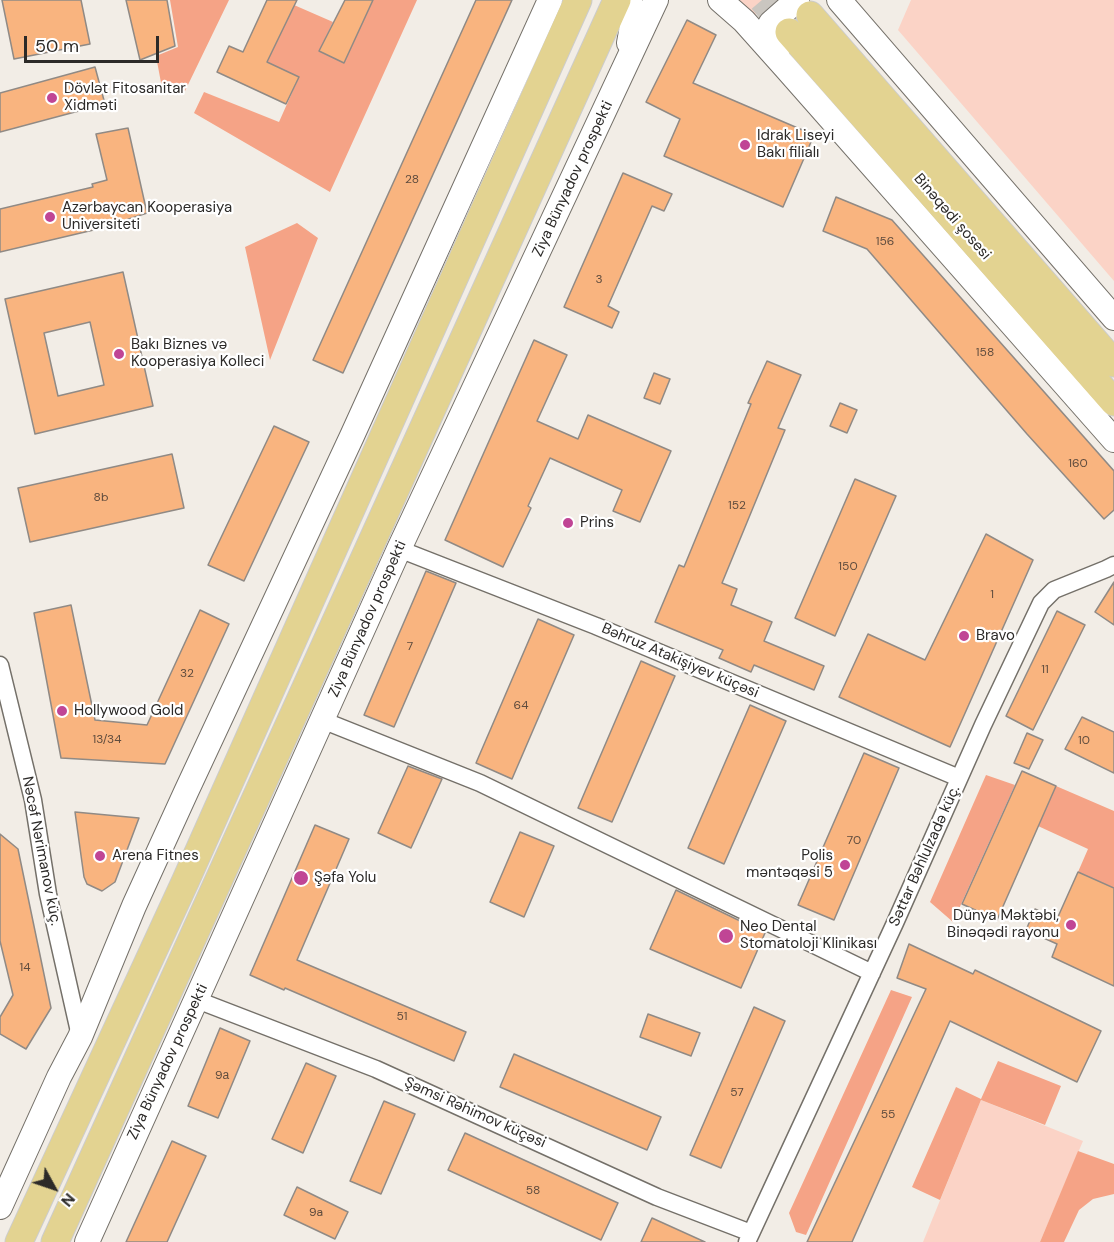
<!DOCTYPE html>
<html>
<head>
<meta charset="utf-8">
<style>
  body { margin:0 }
  #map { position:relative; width:1114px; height:1242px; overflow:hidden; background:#f2ede6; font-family:"DM Sans",sans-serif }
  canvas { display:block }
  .north { position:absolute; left:24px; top:1158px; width:60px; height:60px; -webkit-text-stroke:4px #fff; paint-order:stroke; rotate:130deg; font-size:16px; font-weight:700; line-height:24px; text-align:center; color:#2c2a28 }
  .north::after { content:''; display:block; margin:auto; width:21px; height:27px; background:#2c2a28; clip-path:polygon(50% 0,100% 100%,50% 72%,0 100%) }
  .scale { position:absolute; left:24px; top:36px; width:135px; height:27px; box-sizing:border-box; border:3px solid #2c2a28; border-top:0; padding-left:8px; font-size:18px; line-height:21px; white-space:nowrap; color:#2c2a28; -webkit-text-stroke:4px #fff; paint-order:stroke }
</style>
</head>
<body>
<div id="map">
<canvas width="1114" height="1242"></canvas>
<div class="north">N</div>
<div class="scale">50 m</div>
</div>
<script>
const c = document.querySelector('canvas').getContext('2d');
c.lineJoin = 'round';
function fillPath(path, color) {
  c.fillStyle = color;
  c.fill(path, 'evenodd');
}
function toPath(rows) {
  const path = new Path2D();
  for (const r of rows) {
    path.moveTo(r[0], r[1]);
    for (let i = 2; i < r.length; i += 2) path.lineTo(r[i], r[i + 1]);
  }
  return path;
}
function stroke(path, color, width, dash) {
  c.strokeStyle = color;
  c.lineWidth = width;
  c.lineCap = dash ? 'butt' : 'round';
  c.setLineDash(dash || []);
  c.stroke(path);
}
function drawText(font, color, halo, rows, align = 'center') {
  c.font = font + ' "DM Sans",sans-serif';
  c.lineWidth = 4.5;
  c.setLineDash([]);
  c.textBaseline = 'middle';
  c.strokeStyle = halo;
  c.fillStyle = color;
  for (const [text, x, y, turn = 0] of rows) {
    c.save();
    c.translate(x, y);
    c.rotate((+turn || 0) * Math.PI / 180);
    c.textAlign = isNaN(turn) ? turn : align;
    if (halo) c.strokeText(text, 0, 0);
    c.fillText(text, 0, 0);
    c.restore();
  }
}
fillPath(toPath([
  [739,0,772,0,755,15],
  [911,0,1114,0,1114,281,898,30],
  [981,1100,1083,1141,1040,1242,923,1242]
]), '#fbd3c6');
fillPath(toPath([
  [170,0,229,0,185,91,162,88,156,56,178,47],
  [373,0,417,0,330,192,194,113,204,92,279,122,299,77,267,62,294,5,333,22,319,51,344,63],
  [297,223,318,238,270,360,245,247],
  [986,775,1015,785,953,922,930,902],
  [1056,786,1114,811,1114,888,1078,872,1088,849,1038,826],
  [891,990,912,997,806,1235,796,1232,789,1213],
  [998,1061,1061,1086,1045,1125,981,1100,940,1200,912,1187,956,1087,981,1099],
  [1078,1151,1114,1164,1114,1194,1093,1199,1079,1210,1064,1242,1040,1242]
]), '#f5a386');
const building = toPath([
  [2,0,81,0,90,44,14,59,2,0],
  [126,0,167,0,175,46,140,60,126,0],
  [267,0,297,0,267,62,299,77,286,104,217,72,229,46,243,52,267,0],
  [345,0,373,0,344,63,319,51,345,0],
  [476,0,512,0,343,373,313,360,476,0],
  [687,20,716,35,693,83,814,135,783,207,664,156,680,119,646,102,687,20],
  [95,67,105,104,0,132,0,93,95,67],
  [128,128,147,213,102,228,0,252,0,209,93,187,92,184,107,180,96,134,128,128],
  [623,173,672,194,664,211,652,206,608,306,619,312,612,328,564,307,623,173],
  [836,197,892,220,1114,471,1114,510,1104,519,1027,434,867,249,823,231,836,197],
  [123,272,153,406,35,434,5,299,123,272],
  [90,322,104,385,58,396,44,333,90,322],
  [534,340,567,355,537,421,578,439,588,415,671,451,640,522,613,511,622,490,550,458,528,506,531,508,503,567,445,540,534,340],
  [767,361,801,375,778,428,785,430,722,583,737,589,731,605,772,622,764,641,824,666,814,690,754,665,751,672,719,658,723,650,655,622,679,565,684,567,751,404,748,403,767,361],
  [654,373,670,379,660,404,644,398,654,373],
  [840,403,857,410,847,433,830,426,840,403],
  [274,426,309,442,244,581,208,565,274,426],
  [172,454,184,508,30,542,18,488,172,454],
  [855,479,896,496,835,636,795,618,855,479],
  [986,534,1033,560,950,747,839,697,868,634,925,660,986,534],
  [426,571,456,583,394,727,364,715,426,571],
  [1114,582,1114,625,1095,612,1114,582],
  [71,605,95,720,147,725,200,610,229,624,165,764,61,758,34,613,71,605],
  [1057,611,1085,625,1033,730,1006,716,1057,611],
  [538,619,574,635,512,779,476,763,538,619],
  [641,661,675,676,612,822,578,808,641,661],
  [750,705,786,721,724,864,688,848,750,705],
  [1082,717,1114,732,1114,773,1065,749,1082,717],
  [1027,733,1043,740,1029,769,1014,763,1027,733],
  [864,753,899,768,834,920,798,905,864,753],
  [408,766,442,779,411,848,378,833,408,766],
  [1022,771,1056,786,997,920,962,904,1022,771],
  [75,812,139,818,115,882,102,891,87,884,84,877,75,812],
  [315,825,349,839,297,960,466,1032,454,1061,285,988,284,990,250,975,315,825],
  [520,832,554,846,524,917,490,902,520,832],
  [0,834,18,849,51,1008,26,1049,0,1034,0,1017,13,995,0,941,0,834],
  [1078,872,1114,888,1114,986,1052,957,1057,944,1026,930,1035,909,1057,919,1078,872],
  [676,890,765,933,741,988,650,949,676,890],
  [909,944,973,974,975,970,1101,1031,1077,1082,950,1021,852,1242,807,1242,926,989,897,978,909,944],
  [754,1007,785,1021,721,1168,690,1155,754,1007],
  [648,1014,700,1033,691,1056,640,1037,648,1014],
  [220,1028,250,1041,218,1118,188,1106,220,1028],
  [514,1054,661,1117,647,1150,500,1087,514,1054],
  [306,1063,336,1076,303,1153,272,1139,306,1063],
  [384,1101,415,1114,381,1194,350,1181,384,1101],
  [465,1133,618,1203,601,1240,448,1170,465,1133],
  [172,1141,206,1156,167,1242,126,1242,172,1141],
  [297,1187,348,1212,335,1239,284,1215,297,1187],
  [652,1218,705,1242,641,1242,652,1218]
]);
fillPath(building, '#f9b47f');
stroke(building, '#908a85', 1.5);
stroke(toPath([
  [762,0,789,32]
]), '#cac6c0', 27, [27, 14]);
const street = toPath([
  [399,549,596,626,959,778],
  [0,665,33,800,48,894,80,1036],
  [322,720,480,783,872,973],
  [197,1000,376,1069,657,1197,751,1233],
  [747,1242,895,923,983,725,1041,603,1054,590,1106,569,1114,565]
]);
const secondary = toPath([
  [720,0,744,21,786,68,1114,440],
  [839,0,1114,318],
  [629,43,633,21,630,0],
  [777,54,768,40,768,28,771,23,797,0],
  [0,1207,59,1077,80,1037,134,906,186,792,352,436,550,0],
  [87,1242,399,549,656,0]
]);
const primary = toPath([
  [810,15,1114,363],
  [789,32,1114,402],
  [19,1242,185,882,578,0],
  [55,1242,617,0]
]);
stroke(street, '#747069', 19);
stroke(secondary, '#747069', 26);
stroke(primary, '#cccccb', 29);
stroke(street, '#fff', 16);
stroke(secondary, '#fff', 24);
stroke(primary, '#e3d391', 27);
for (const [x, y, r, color] of [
  [52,98,6,"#c04595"],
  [745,145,6,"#c04595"],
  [50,217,6,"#c04595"],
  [119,354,6,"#c04595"],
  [568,523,6,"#c04595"],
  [964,636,6,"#c04595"],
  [62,711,6,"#c04595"],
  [100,856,6,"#c04595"],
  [845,865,6,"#c04595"],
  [301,878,8,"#c04595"],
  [1071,925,6,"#c04595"],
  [726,936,8,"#c04595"]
]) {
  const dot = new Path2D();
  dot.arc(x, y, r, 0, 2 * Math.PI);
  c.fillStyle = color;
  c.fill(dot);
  stroke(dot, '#fff', 2);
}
drawText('12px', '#5f4c3e', null, [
  ["28",412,180],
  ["156",885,242],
  ["3",599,280],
  ["158",985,353],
  ["160",1078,464],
  ["8b",101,498],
  ["152",737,506],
  ["150",848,567],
  ["1",992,595],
  ["7",410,647],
  ["11",1045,670],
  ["32",187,674],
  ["64",521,706],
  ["13/34",107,740],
  ["10",1084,741],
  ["70",854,841],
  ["14",25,968],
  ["51",402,1017],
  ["9а",222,1076],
  ["57",737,1093],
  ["55",888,1115],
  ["58",533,1191],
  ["9a",316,1213]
]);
drawText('15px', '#2c2a28', '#fff', [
  ["Dövlət Fitosanitar",64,89],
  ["Xidməti",64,106],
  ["Idrak Liseyi",757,136],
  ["Bakı filialı",757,153],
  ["Azərbaycan Kooperasiya",62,208],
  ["Universiteti",62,225],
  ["Bakı Biznes və",131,345],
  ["Kooperasiya Kolleci",131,362],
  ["Prins",580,523],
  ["Bravo",976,636],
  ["Hollywood Gold",74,711],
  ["Arena Fitnes",112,856],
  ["Polis",833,856,"right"],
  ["məntəqəsi 5",833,873,"right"],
  ["Şəfa Yolu",314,878],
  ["Dünya Məktəbi,",1059,916,"right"],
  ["Binəqədi rayonu",1059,933,"right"],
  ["Neo Dental",740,927],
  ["Stomatoloji Klinikası",740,944]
], 'left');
drawText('15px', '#2c2a28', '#fff', [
  ["Ziya Bünyadov prospekti",573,179,-65],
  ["Binəqədi şosesi",952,217,49],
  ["Ziya Bünyadov prospekti",368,619,-66],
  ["Bəhruz Atakişiyev küçəsi",680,661,23],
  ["Nəcəf Nərimanov küç.",41,851,79],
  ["Səttar Bəhlulzadə küç.",925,856,-66],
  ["Ziya Bünyadov prospekti",168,1062,-65],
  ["Şəmsi Rəhimov küçəsi",475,1113,24]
]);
</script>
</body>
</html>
